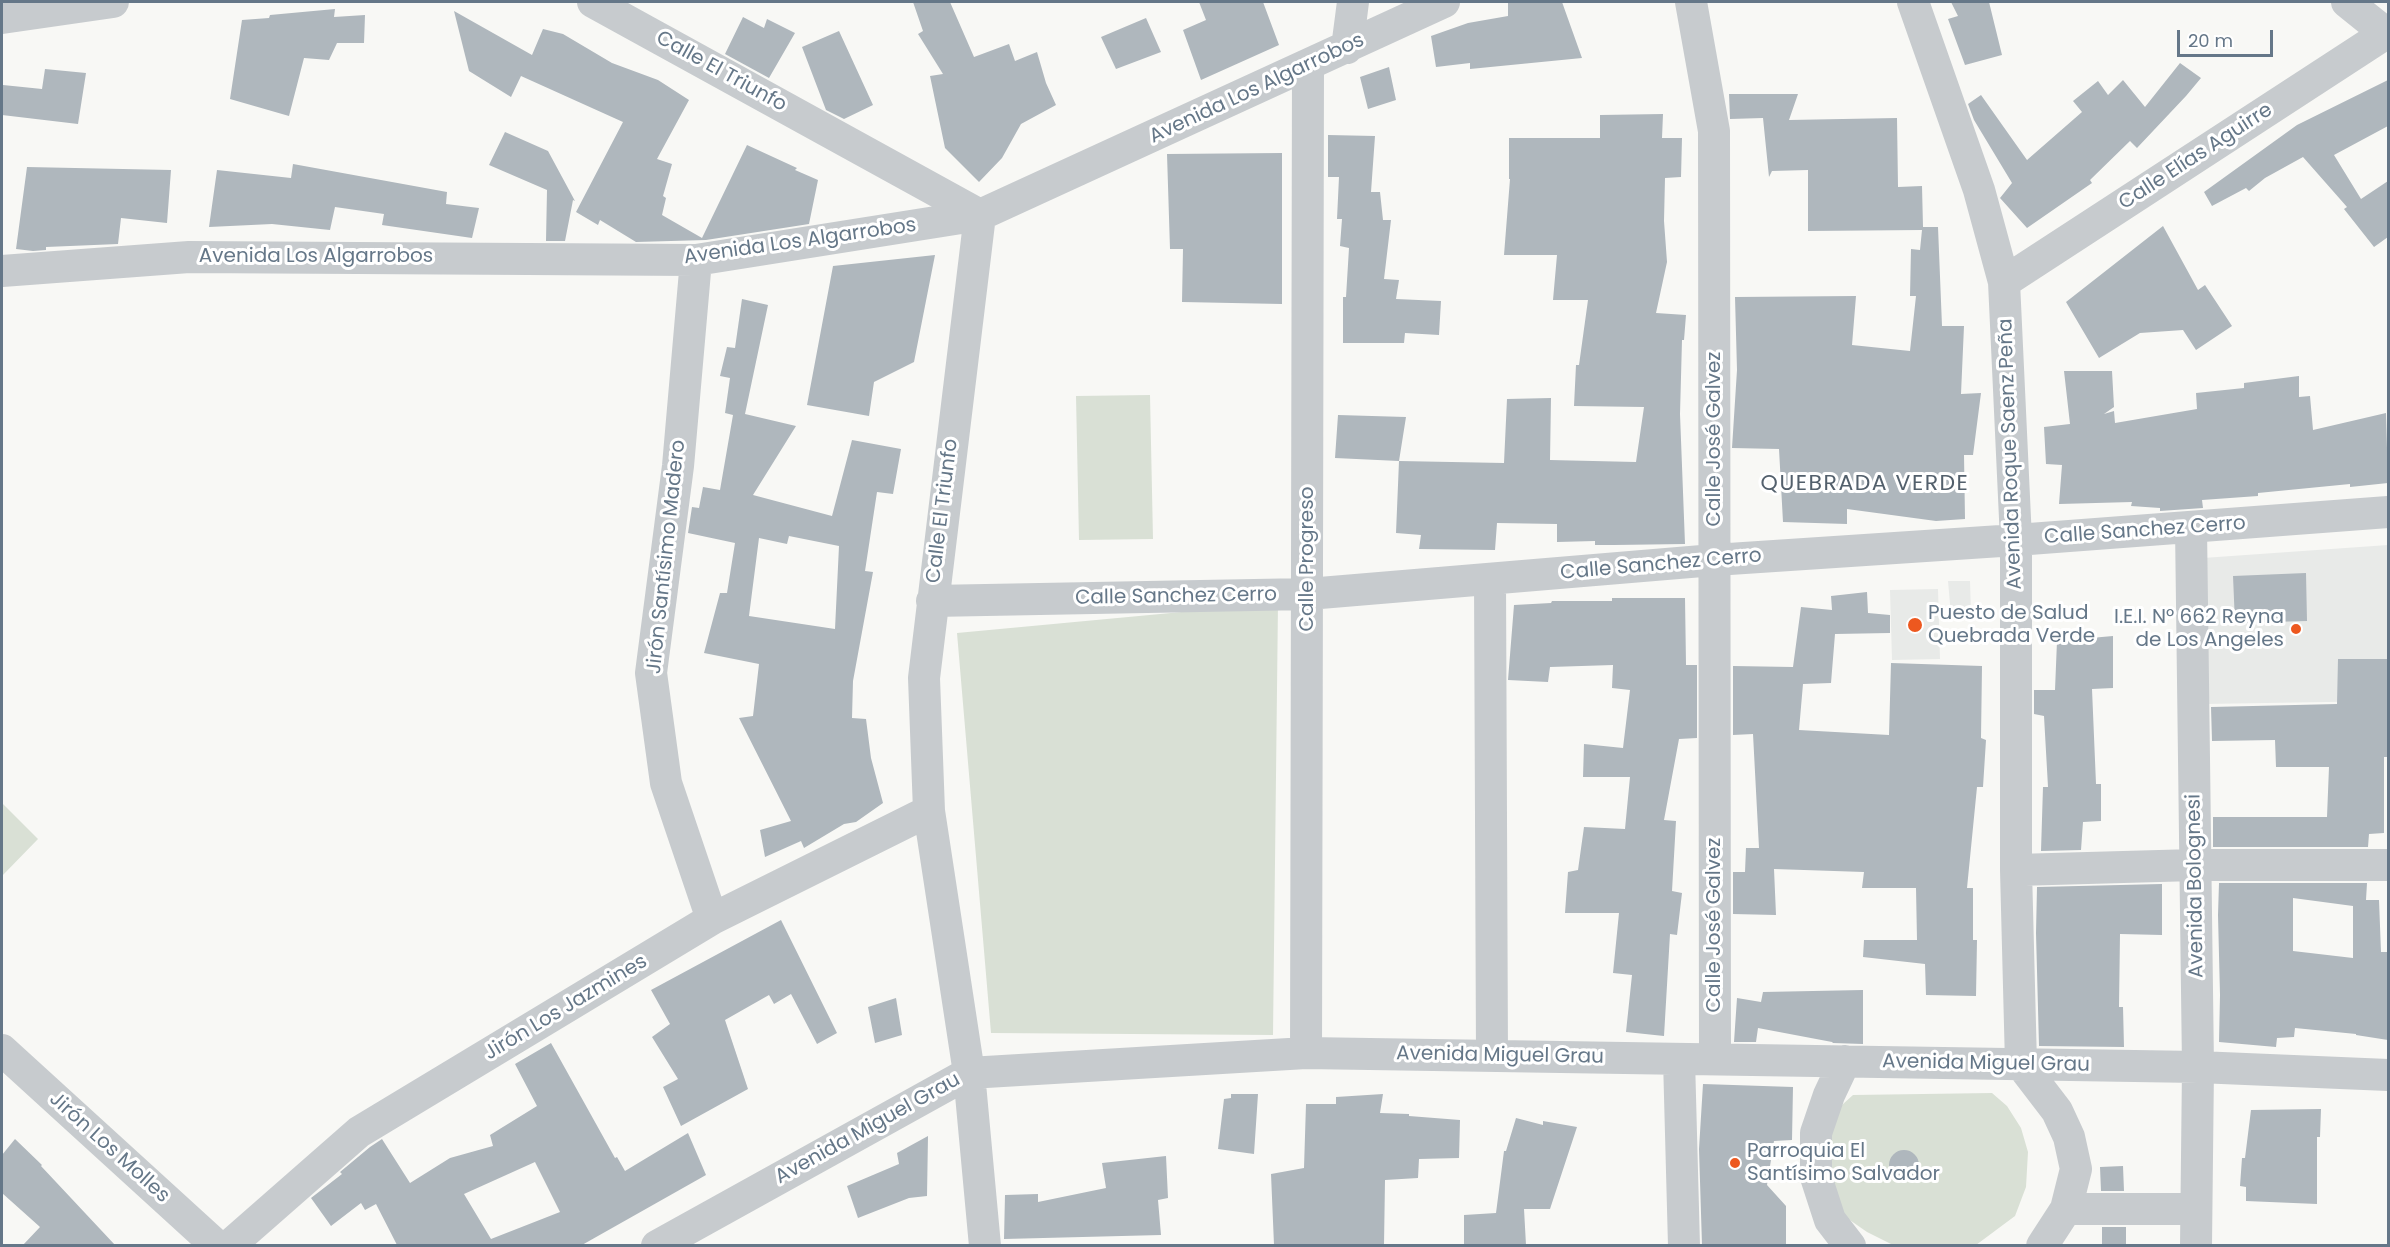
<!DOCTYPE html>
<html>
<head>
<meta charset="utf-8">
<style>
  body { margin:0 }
  #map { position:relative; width:2390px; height:1247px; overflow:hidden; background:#f8f8f5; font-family:Poppins,sans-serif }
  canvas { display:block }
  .frame { position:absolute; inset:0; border:3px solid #657788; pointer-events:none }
  .scale { position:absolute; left:2177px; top:30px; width:96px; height:27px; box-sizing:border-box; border:3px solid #657788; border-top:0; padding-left:8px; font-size:18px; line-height:21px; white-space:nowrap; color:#657788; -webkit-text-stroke:4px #fff; paint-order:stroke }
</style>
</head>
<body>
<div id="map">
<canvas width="2390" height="1247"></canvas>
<div class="frame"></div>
<div class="scale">20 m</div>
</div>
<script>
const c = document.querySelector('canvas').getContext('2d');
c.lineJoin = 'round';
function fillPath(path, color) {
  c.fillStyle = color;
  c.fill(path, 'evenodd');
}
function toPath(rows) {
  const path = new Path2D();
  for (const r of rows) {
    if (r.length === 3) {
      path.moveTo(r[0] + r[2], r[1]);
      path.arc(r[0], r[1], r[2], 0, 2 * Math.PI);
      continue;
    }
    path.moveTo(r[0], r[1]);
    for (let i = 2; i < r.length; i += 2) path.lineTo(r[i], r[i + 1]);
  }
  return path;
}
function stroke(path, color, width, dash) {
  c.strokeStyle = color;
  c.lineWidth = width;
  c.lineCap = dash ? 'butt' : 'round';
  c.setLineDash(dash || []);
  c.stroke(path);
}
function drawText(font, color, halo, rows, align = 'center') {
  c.font = font + ' Poppins,sans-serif';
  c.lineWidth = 6;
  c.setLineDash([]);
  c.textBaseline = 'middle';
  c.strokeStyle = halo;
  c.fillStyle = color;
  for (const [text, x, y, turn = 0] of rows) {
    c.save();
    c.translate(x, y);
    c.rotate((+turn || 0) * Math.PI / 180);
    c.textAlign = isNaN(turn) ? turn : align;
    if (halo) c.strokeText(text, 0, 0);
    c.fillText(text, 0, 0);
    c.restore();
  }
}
fillPath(toPath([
  [2388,545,2388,701,2205,704,2203,558],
  [1948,581,1970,581,1971,614,1951,615],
  [1938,589,1940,659,1892,660,1890,590]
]), '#e8eae8');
fillPath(toPath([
  [1150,395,1153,539,1079,540,1076,396],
  [1278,603,1273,1035,991,1033,957,633],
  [2,803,38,839,2,876],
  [1992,1093,2007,1106,2021,1128,2028,1152,2026,1187,2015,1216,1976,1245,1893,1245,1867,1232,1844,1216,1834,1198,1828,1143,1830,1123,1843,1104,1853,1095]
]), '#d9e0d5');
fillPath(toPath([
  [913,2,950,2,974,57,1009,44,1015,61,1037,52,1046,83,1056,105,1021,124,1002,158,979,182,945,148,930,76,943,74,918,34,923,31],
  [1199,2,1263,2,1279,45,1201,80,1183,30,1206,20],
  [1508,2,1562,2,1582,58,1470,69,1470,63,1436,67,1431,36,1468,23,1508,16],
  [1951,2,1989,2,2002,55,1965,65,1948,19,1958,16],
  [335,9,334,17,365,15,364,43,337,43,329,60,304,58,289,116,230,99,242,20,269,18,270,15],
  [454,11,532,55,543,29,563,34,612,63,658,80,689,100,657,159,672,164,663,196,666,198,662,215,702,238,747,145,797,168,795,170,818,180,809,224,706,240,636,242,600,220,598,225,576,212,623,122,521,76,511,97,469,71],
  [743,17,764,28,767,19,795,33,769,78,725,54],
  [1146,18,1161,52,1116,69,1101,37],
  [839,31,873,105,844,119,826,110,802,47],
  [2180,63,2201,78,2186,96,2137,148,2130,141,2090,180,2092,183,2027,228,2000,198,2012,183,1974,120,1968,104,1981,95,2027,160,2082,112,2073,101,2098,81,2108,95,2123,80,2145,107],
  [1389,67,1396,100,1368,109,1360,77],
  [45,69,86,73,78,124,2,115,3,85,42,89],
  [2388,80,2388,126,2334,155,2361,199,2388,181,2388,237,2374,247,2344,209,2347,207,2303,157,2265,178,2249,191,2246,188,2212,206,2204,192,2297,125],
  [1729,94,1798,94,1789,120,1897,118,1898,187,1922,186,1923,227,1938,227,1942,326,1964,326,1961,394,1981,393,1973,455,1964,455,1965,519,1936,521,1847,509,1847,524,1783,522,1779,449,1732,448,1737,370,1735,297,1856,296,1852,345,1910,351,1916,296,1910,296,1911,249,1920,250,1922,230,1808,231,1808,170,1772,171,1769,177,1763,118,1730,119],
  [1663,114,1662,138,1682,138,1681,177,1665,178,1664,221,1667,262,1656,313,1686,315,1684,340,1682,340,1680,414,1685,544,1614,545,1595,545,1595,541,1557,542,1557,524,1497,523,1495,550,1419,549,1421,535,1396,533,1399,461,1335,458,1338,415,1406,417,1399,461,1504,463,1507,399,1551,398,1550,460,1636,462,1644,407,1574,406,1576,365,1579,365,1588,300,1553,300,1557,255,1504,255,1510,179,1509,179,1509,138,1600,138,1600,115],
  [505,132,548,151,575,201,573,200,565,241,546,241,547,190,489,165],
  [1328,135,1375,136,1371,192,1380,192,1383,220,1391,220,1384,279,1399,280,1396,299,1441,301,1439,335,1405,333,1404,343,1343,343,1343,297,1346,297,1349,248,1340,246,1342,219,1337,219,1339,177,1328,177],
  [1282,153,1282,304,1182,302,1183,249,1170,249,1167,154],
  [293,164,447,192,446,204,479,208,472,238,382,225,384,214,335,207,330,230,272,224,209,227,217,170,291,178],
  [27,167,171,170,167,223,121,218,118,244,46,247,46,250,33,251,16,249],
  [2163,226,2198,290,2205,285,2232,326,2196,350,2183,330,2140,333,2099,358,2066,302],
  [935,255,914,362,874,382,869,416,807,405,833,266],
  [742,299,768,305,745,414,796,426,753,495,832,516,852,440,901,449,893,494,877,492,865,571,873,572,853,681,852,718,866,719,871,758,883,803,856,822,844,824,804,848,801,841,765,857,760,830,791,821,739,718,753,716,759,664,704,653,720,593,727,593,735,543,688,533,692,507,699,508,703,487,720,490,733,415,725,413,730,378,720,376,727,347,735,348],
  [789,536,839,546,835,629,749,616,759,538,787,544],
  [2064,371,2112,371,2114,407,2104,414,2114,411,2115,423,2197,409,2196,393,2244,388,2244,383,2299,376,2299,397,2310,396,2313,430,2386,413,2388,483,2350,487,2350,484,2258,493,2258,496,2202,500,2203,508,2160,511,2160,508,2131,506,2132,502,2059,504,2062,465,2046,464,2044,427,2070,424],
  [2306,573,2307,621,2235,623,2233,576],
  [1867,592,1868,613,1890,615,1890,633,1835,634,1831,683,1803,684,1799,730,1889,735,1891,663,1982,666,1981,738,1986,740,1983,787,1977,787,1967,888,1973,888,1973,940,1977,940,1976,996,1926,995,1925,964,1863,957,1864,940,1917,940,1916,888,1862,888,1864,872,1774,869,1776,915,1733,914,1733,872,1745,872,1746,848,1759,848,1753,734,1733,735,1733,666,1793,667,1801,607,1832,610,1831,596],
  [1612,598,1685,598,1686,665,1697,665,1697,738,1679,739,1664,820,1676,821,1672,891,1682,893,1677,935,1670,934,1664,1036,1626,1032,1632,975,1613,973,1619,913,1565,913,1568,872,1578,870,1584,827,1625,829,1630,777,1583,777,1584,744,1623,748,1630,690,1612,688,1613,665,1550,667,1548,682,1508,680,1514,605,1551,603,1552,601,1612,601],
  [2113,636,2113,688,2092,689,2096,784,2101,784,2101,821,2083,822,2081,850,2041,851,2043,787,2048,787,2044,716,2034,714,2034,690,2055,690,2057,641],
  [2338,659,2388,659,2388,757,2384,757,2384,833,2369,834,2368,847,2213,847,2213,817,2327,817,2329,767,2276,767,2275,740,2212,741,2211,707,2337,704],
  [2219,883,2367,883,2366,900,2379,900,2381,952,2388,952,2388,1040,2356,1035,2356,1034,2295,1028,2294,1037,2277,1038,2276,1047,2219,1042,2220,995,2218,915],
  [2293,898,2353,906,2353,958,2293,951],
  [2162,884,2162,935,2120,934,2119,1007,2123,1007,2124,1047,2039,1046,2036,933,2037,887],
  [781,920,837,1033,817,1044,791,994,774,1004,769,995,725,1020,748,1089,681,1126,663,1087,678,1079,652,1037,670,1024,651,990],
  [1863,990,1863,1044,1833,1043,1832,1042,1758,1028,1756,1042,1734,1042,1737,998,1761,1002,1763,992],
  [896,998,902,1035,875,1043,868,1007],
  [551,1043,615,1158,617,1157,625,1171,688,1133,706,1175,582,1245,397,1245,376,1204,365,1210,361,1203,331,1226,311,1198,342,1174,340,1172,370,1147,382,1139,410,1183,450,1158,493,1146,490,1135,537,1106,515,1064],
  [535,1162,560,1212,491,1239,464,1194],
  [1703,1084,1793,1087,1792,1140,1774,1141,1767,1185,1786,1206,1786,1245,1702,1245,1699,1149],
  [1231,1094,1258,1094,1254,1154,1218,1149,1224,1099,1231,1098],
  [1383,1094,1380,1113,1409,1114,1409,1116,1460,1120,1459,1158,1419,1159,1418,1178,1385,1180,1384,1245,1274,1245,1271,1174,1304,1168,1306,1104,1336,1104,1336,1097],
  [2321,1109,2320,1137,2317,1137,2317,1204,2246,1201,2246,1187,2240,1186,2242,1158,2245,1158,2251,1110],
  [1516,1118,1543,1125,1543,1121,1577,1127,1550,1209,1524,1209,1526,1245,1464,1245,1464,1215,1496,1213,1504,1151,1506,1151],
  [928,1136,927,1196,909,1198,858,1218,847,1186,899,1164,897,1153],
  [15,1139,42,1165,41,1166,115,1245,23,1245,40,1227,2,1193,2,1155],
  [1904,1165,15],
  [1166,1156,1168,1198,1158,1200,1161,1235,1004,1239,1005,1195,1038,1194,1038,1202,1106,1188,1102,1163],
  [2123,1166,2124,1191,2101,1191,2100,1167],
  [2102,1227,2126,1227,2126,1245,2102,1245]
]), '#afb7bd');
stroke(toPath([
  [593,2,980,215,924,678,929,811,969,1073,985,1246],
  [1691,2,1714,131,1715,1059],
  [1913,2,1979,190,2004,282,2016,540,2016,870,2021,1064,2057,1111,2069,1137,2076,1169,2066,1209,2042,1246],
  [2347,2,2388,35],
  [2,18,113,2],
  [1347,48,1353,2],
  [696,260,678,466,651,673,666,783,712,919],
  [2,271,189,257,696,260,980,215,1444,2],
  [2004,282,2388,32],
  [2191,527,2198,1067,2196,1246],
  [1490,580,1492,1056],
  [932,601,1308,594,1714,560,2016,540,2388,512],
  [2016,870,2195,865,2388,865],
  [2,1050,217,1246],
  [1306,1053,1308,65],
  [1679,1059,1684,1246],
  [1845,1061,1829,1095,1816,1133,1816,1177,1830,1220,1850,1246],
  [2066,1209,2195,1209],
  [229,1246,359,1132,712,919,929,811],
  [657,1246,969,1073,1306,1053,2198,1067,2388,1075]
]), '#c7cbce', 32);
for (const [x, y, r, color] of [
  [1915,625,8,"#ed581f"],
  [2296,629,6,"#ed581f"],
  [1735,1163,6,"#ed581f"]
]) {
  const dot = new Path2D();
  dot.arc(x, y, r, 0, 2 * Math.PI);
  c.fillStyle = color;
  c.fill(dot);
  stroke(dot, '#fff', 2);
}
drawText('20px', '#657788', '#fff', [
  ["Calle El Triunfo",721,72,29],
  ["Avenida Los Algarrobos",1257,89,-25],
  ["Calle Elías Aguirre",2196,157,-33],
  ["Avenida Los Algarrobos",800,242,-8],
  ["Avenida Los Algarrobos",316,257],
  ["Calle José Galvez",1715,439,-90],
  ["Avenida Roque Saenz Peña",2011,454,-92],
  ["Calle El Triunfo",943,511,-83],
  ["Calle Sanchez Cerro",2145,531,-4],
  ["Jirón Santísimo Madero",667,557,-84],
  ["Calle Progreso",1308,559,-90],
  ["Calle Sanchez Cerro",1661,565,-5],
  ["Calle Sanchez Cerro",1176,597,-1],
  ["Avenida Bolognesi",2196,886,-91],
  ["Calle José Galvez",1715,925,-90],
  ["Jirón Los Jazmines",566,1008,-31],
  ["Avenida Miguel Grau",1500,1056,1],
  ["Avenida Miguel Grau",1986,1064,1],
  ["Avenida Miguel Grau",868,1129,-29],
  ["Jirón Los Molles",109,1148,42]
]);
drawText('20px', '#657788', '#fff', [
  ["Puesto de Salud",1928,614],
  ["Quebrada Verde",1928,637],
  ["I.E.I. N° 662 Reyna",2284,618,"right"],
  ["de Los Angeles",2284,641,"right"],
  ["Parroquia El",1747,1152],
  ["Santísimo Salvador",1747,1175]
], 'left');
c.letterSpacing = '1.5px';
drawText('22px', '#53606c', '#fff', [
  ["QUEBRADA VERDE",1865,484]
]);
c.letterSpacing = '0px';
</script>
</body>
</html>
